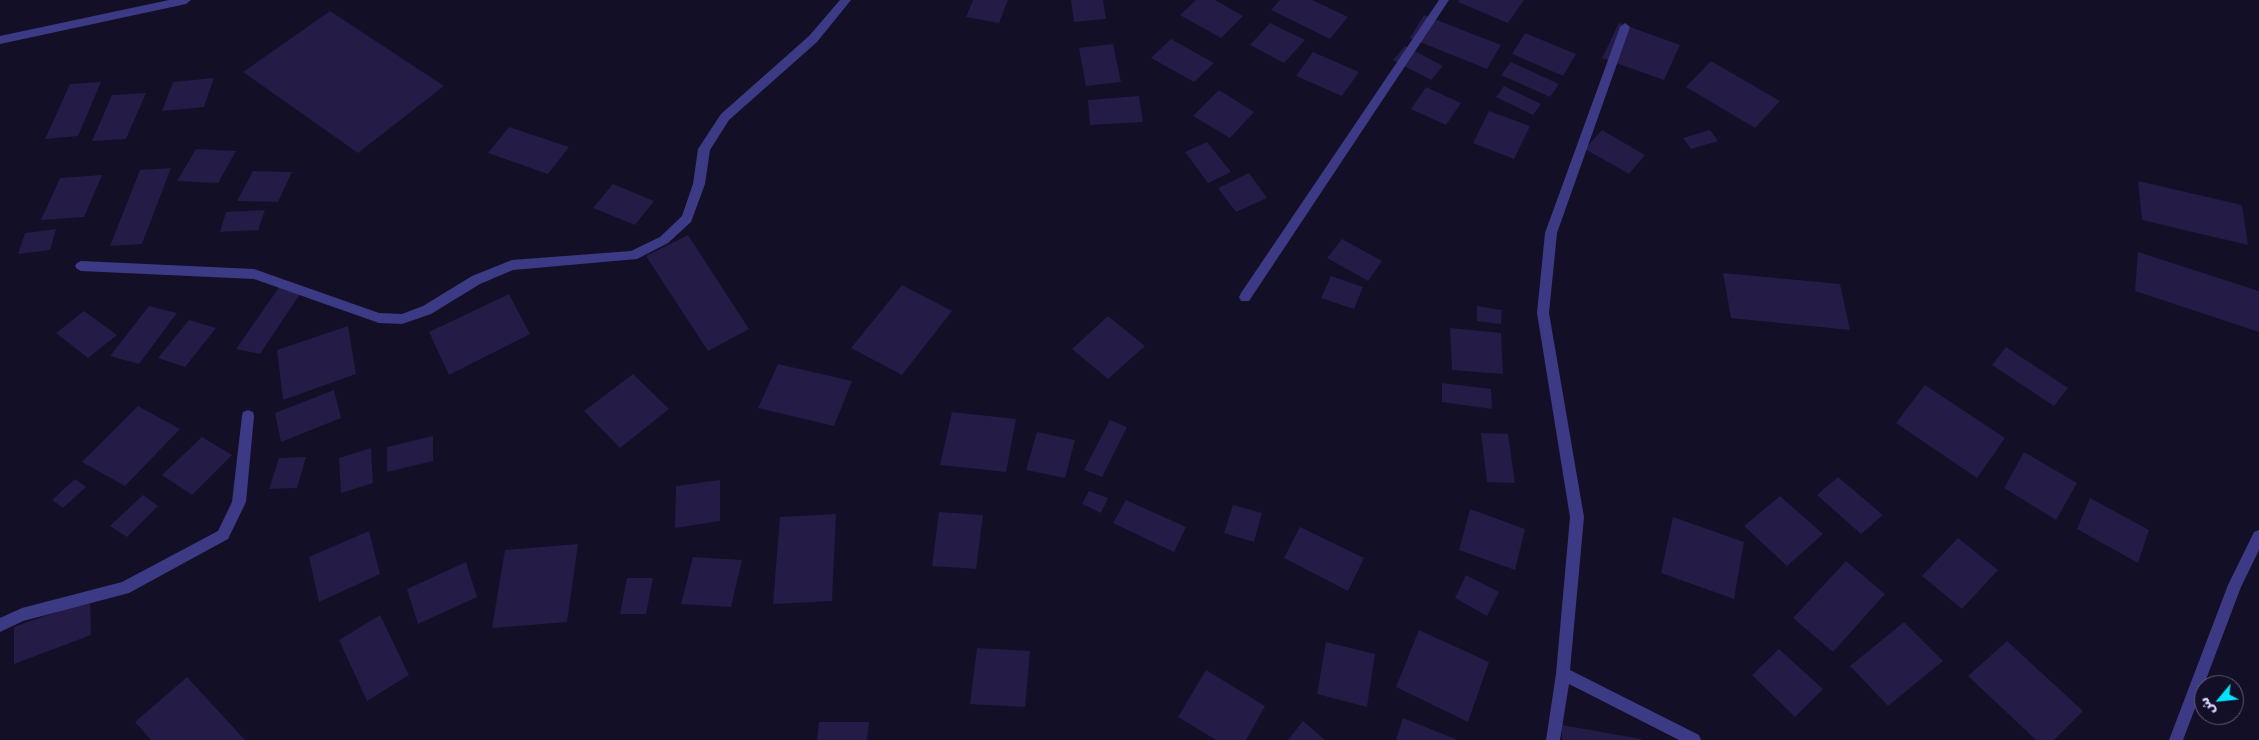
<!DOCTYPE html>
<html>
<head>
<meta charset="utf-8">
<style>
  body { margin:0 }
  #map { position:relative; width:2259px; height:740px; overflow:hidden; background:#130f26; font-family:"DejaVu Sans","Noto Sans Arabic",sans-serif }
  canvas { display:block }
  .north { position:absolute; left:2194px; top:675px; width:50px; height:50px; box-sizing:border-box; background:#130f26; border:1px solid #625e7d; border-radius:50%; rotate:242deg; font-size:14px; font-weight:700; line-height:20px; text-align:center; color:#d9d4ff }
  .north::after { content:''; display:block; margin:auto; width:18px; height:22px; background:#00e5ff; clip-path:polygon(50% 0,100% 100%,50% 72%,0 100%) }
</style>
</head>
<body>
<div id="map">
<canvas width="2259" height="740"></canvas>
<div class="north">ش</div>
</div>
<script>
const c = document.querySelector('canvas').getContext('2d');
c.lineJoin = 'round';
function fillPath(path, color) {
  c.fillStyle = color;
  c.fill(path, 'evenodd');
}
function toPath(rows) {
  const path = new Path2D();
  for (const r of rows) {
    path.moveTo(r[0], r[1]);
    for (let i = 2; i < r.length; i += 2) path.lineTo(r[i], r[i + 1]);
  }
  return path;
}
fillPath(toPath([
  [973,0,1008,0,999,23,966,17],
  [1071,0,1103,0,1106,19,1074,22],
  [1196,0,1215,0,1243,16,1221,38,1180,15],
  [1280,0,1312,0,1348,17,1330,39,1271,10],
  [1459,0,1524,0,1508,23,1458,2],
  [330,11,444,86,358,153,243,72],
  [1424,15,1501,45,1487,69,1410,38],
  [1270,23,1305,40,1284,63,1250,45],
  [1619,23,1680,45,1664,80,1602,58],
  [1525,33,1576,54,1563,76,1512,54],
  [1171,39,1214,63,1194,82,1151,58],
  [1113,44,1121,82,1086,86,1079,48],
  [1405,46,1443,66,1431,80,1393,60],
  [1313,52,1359,72,1342,96,1296,76],
  [1711,61,1780,101,1755,128,1686,87],
  [1511,62,1559,84,1550,97,1501,75],
  [214,78,204,107,162,111,173,82],
  [101,82,78,136,45,139,70,84],
  [1504,86,1541,104,1533,115,1496,97],
  [1426,87,1461,103,1446,125,1411,109],
  [1219,90,1254,112,1230,138,1193,116],
  [146,93,126,139,92,141,112,95],
  [1139,96,1143,122,1090,125,1088,100],
  [1489,111,1530,126,1514,159,1473,143],
  [509,127,569,147,548,174,488,153],
  [1602,130,1645,155,1629,174,1585,149],
  [1710,130,1718,141,1691,149,1683,138],
  [1207,142,1231,172,1208,183,1185,152],
  [196,149,236,151,218,183,177,181],
  [171,168,142,244,110,246,140,170],
  [253,171,292,172,278,202,237,201],
  [1249,173,1267,198,1236,212,1218,188],
  [102,175,84,217,41,220,60,178],
  [2138,181,2242,205,2248,245,2142,220],
  [613,184,654,201,635,225,593,208],
  [265,210,258,230,220,232,226,212],
  [56,229,50,250,18,254,25,233],
  [688,235,749,329,708,351,646,256],
  [1342,239,1382,261,1368,281,1327,258],
  [2138,252,2259,291,2259,332,2135,291],
  [1723,273,1840,284,1850,330,1731,318],
  [1331,276,1363,287,1354,309,1321,298],
  [902,285,952,311,902,375,851,348],
  [280,286,302,291,260,354,236,349],
  [509,294,530,334,449,375,429,332],
  [149,306,177,313,139,364,110,356],
  [1477,306,1502,310,1501,324,1477,321],
  [84,311,117,335,88,358,56,333],
  [1108,316,1145,346,1108,379,1072,349],
  [189,320,216,328,185,367,158,358],
  [348,326,356,374,283,400,277,350],
  [1450,328,1501,333,1503,374,1452,370],
  [2006,347,2068,388,2054,406,1992,365],
  [778,364,852,381,834,426,758,408],
  [633,374,669,409,620,448,584,411],
  [1442,383,1491,389,1492,409,1442,402],
  [1925,385,2005,438,1977,478,1896,423],
  [334,390,341,418,281,442,275,413],
  [138,406,180,429,125,486,82,462],
  [952,412,1016,419,1006,472,940,465],
  [1110,420,1127,427,1102,477,1084,470],
  [1037,432,1075,440,1065,478,1026,470],
  [1481,433,1508,434,1515,483,1487,482],
  [433,436,433,461,387,472,387,447],
  [202,437,232,455,192,495,162,475],
  [371,448,373,483,341,493,339,458],
  [2024,452,2077,483,2056,520,2004,488],
  [306,457,297,488,269,489,279,458],
  [1838,477,1883,515,1861,534,1817,495],
  [75,479,86,487,63,508,52,500],
  [720,480,720,521,675,528,676,486],
  [1089,491,1108,498,1101,513,1082,504],
  [143,495,158,506,127,537,110,526],
  [1780,496,1823,534,1787,566,1744,526],
  [2090,498,2149,530,2138,563,2077,529],
  [1126,500,1186,527,1174,552,1113,523],
  [1233,505,1262,513,1254,542,1224,533],
  [1470,509,1525,529,1515,570,1459,550],
  [939,512,983,515,976,569,932,566],
  [836,514,832,601,773,604,780,517],
  [1673,517,1744,542,1734,599,1661,573],
  [1300,527,1364,558,1348,591,1284,558],
  [369,531,380,574,319,602,309,557],
  [1958,538,1998,570,1962,609,1922,576],
  [578,544,567,622,492,628,505,550],
  [693,557,742,560,731,607,681,604],
  [1846,561,1885,594,1833,652,1793,618],
  [466,562,477,597,418,624,407,589],
  [1466,575,1499,592,1487,616,1455,598],
  [627,578,653,578,646,614,620,614],
  [90,600,91,635,14,664,14,627],
  [380,615,409,675,367,701,339,640],
  [1904,622,1943,661,1888,706,1850,666],
  [1419,630,1489,662,1468,722,1396,687],
  [2007,641,2083,711,2054,740,2036,740,1968,676],
  [1326,642,1375,654,1367,707,1317,694],
  [977,648,1030,651,1025,707,970,704],
  [1779,649,1823,689,1795,717,1752,675],
  [1206,670,1265,706,1246,740,1216,740,1178,717],
  [187,677,245,740,151,740,135,722],
  [1403,718,1458,740,1396,740],
  [1303,721,1325,740,1288,740],
  [819,722,869,722,867,740,817,740],
  [1562,725,1641,739,1641,740,1562,740]
]), '#241b47');
fillPath(toPath([
  [169,0,191,0,186,4,0,44,0,36,169,0],
  [840,0,851,0,817,42,729,120,710,150,705,184,691,222,668,243,637,259,513,270,480,284,431,314,402,324,379,323,254,279,81,271,77,269,75,266,77,263,81,261,254,269,379,313,402,314,423,306,472,276,512,260,631,251,660,237,682,216,693,184,698,149,721,114,809,36,840,0],
  [1439,0,1449,0,1249,301,1241,301,1239,297,1241,293,1439,0],
  [1625,23,1630,27,1557,233,1549,313,1584,517,1570,670,1699,735,1701,740,1679,740,1569,684,1560,740,1546,740,1556,674,1570,517,1537,313,1545,233,1620,27,1625,23],
  [248,410,253,412,254,416,246,502,228,539,129,593,23,621,0,632,0,618,22,608,122,582,218,531,232,502,242,416,243,412,248,410],
  [2259,530,2259,550,2241,587,2183,740,2169,740,2228,585,2254,532,2259,530]
]), '#3d3a85');
</script>
</body>
</html>
